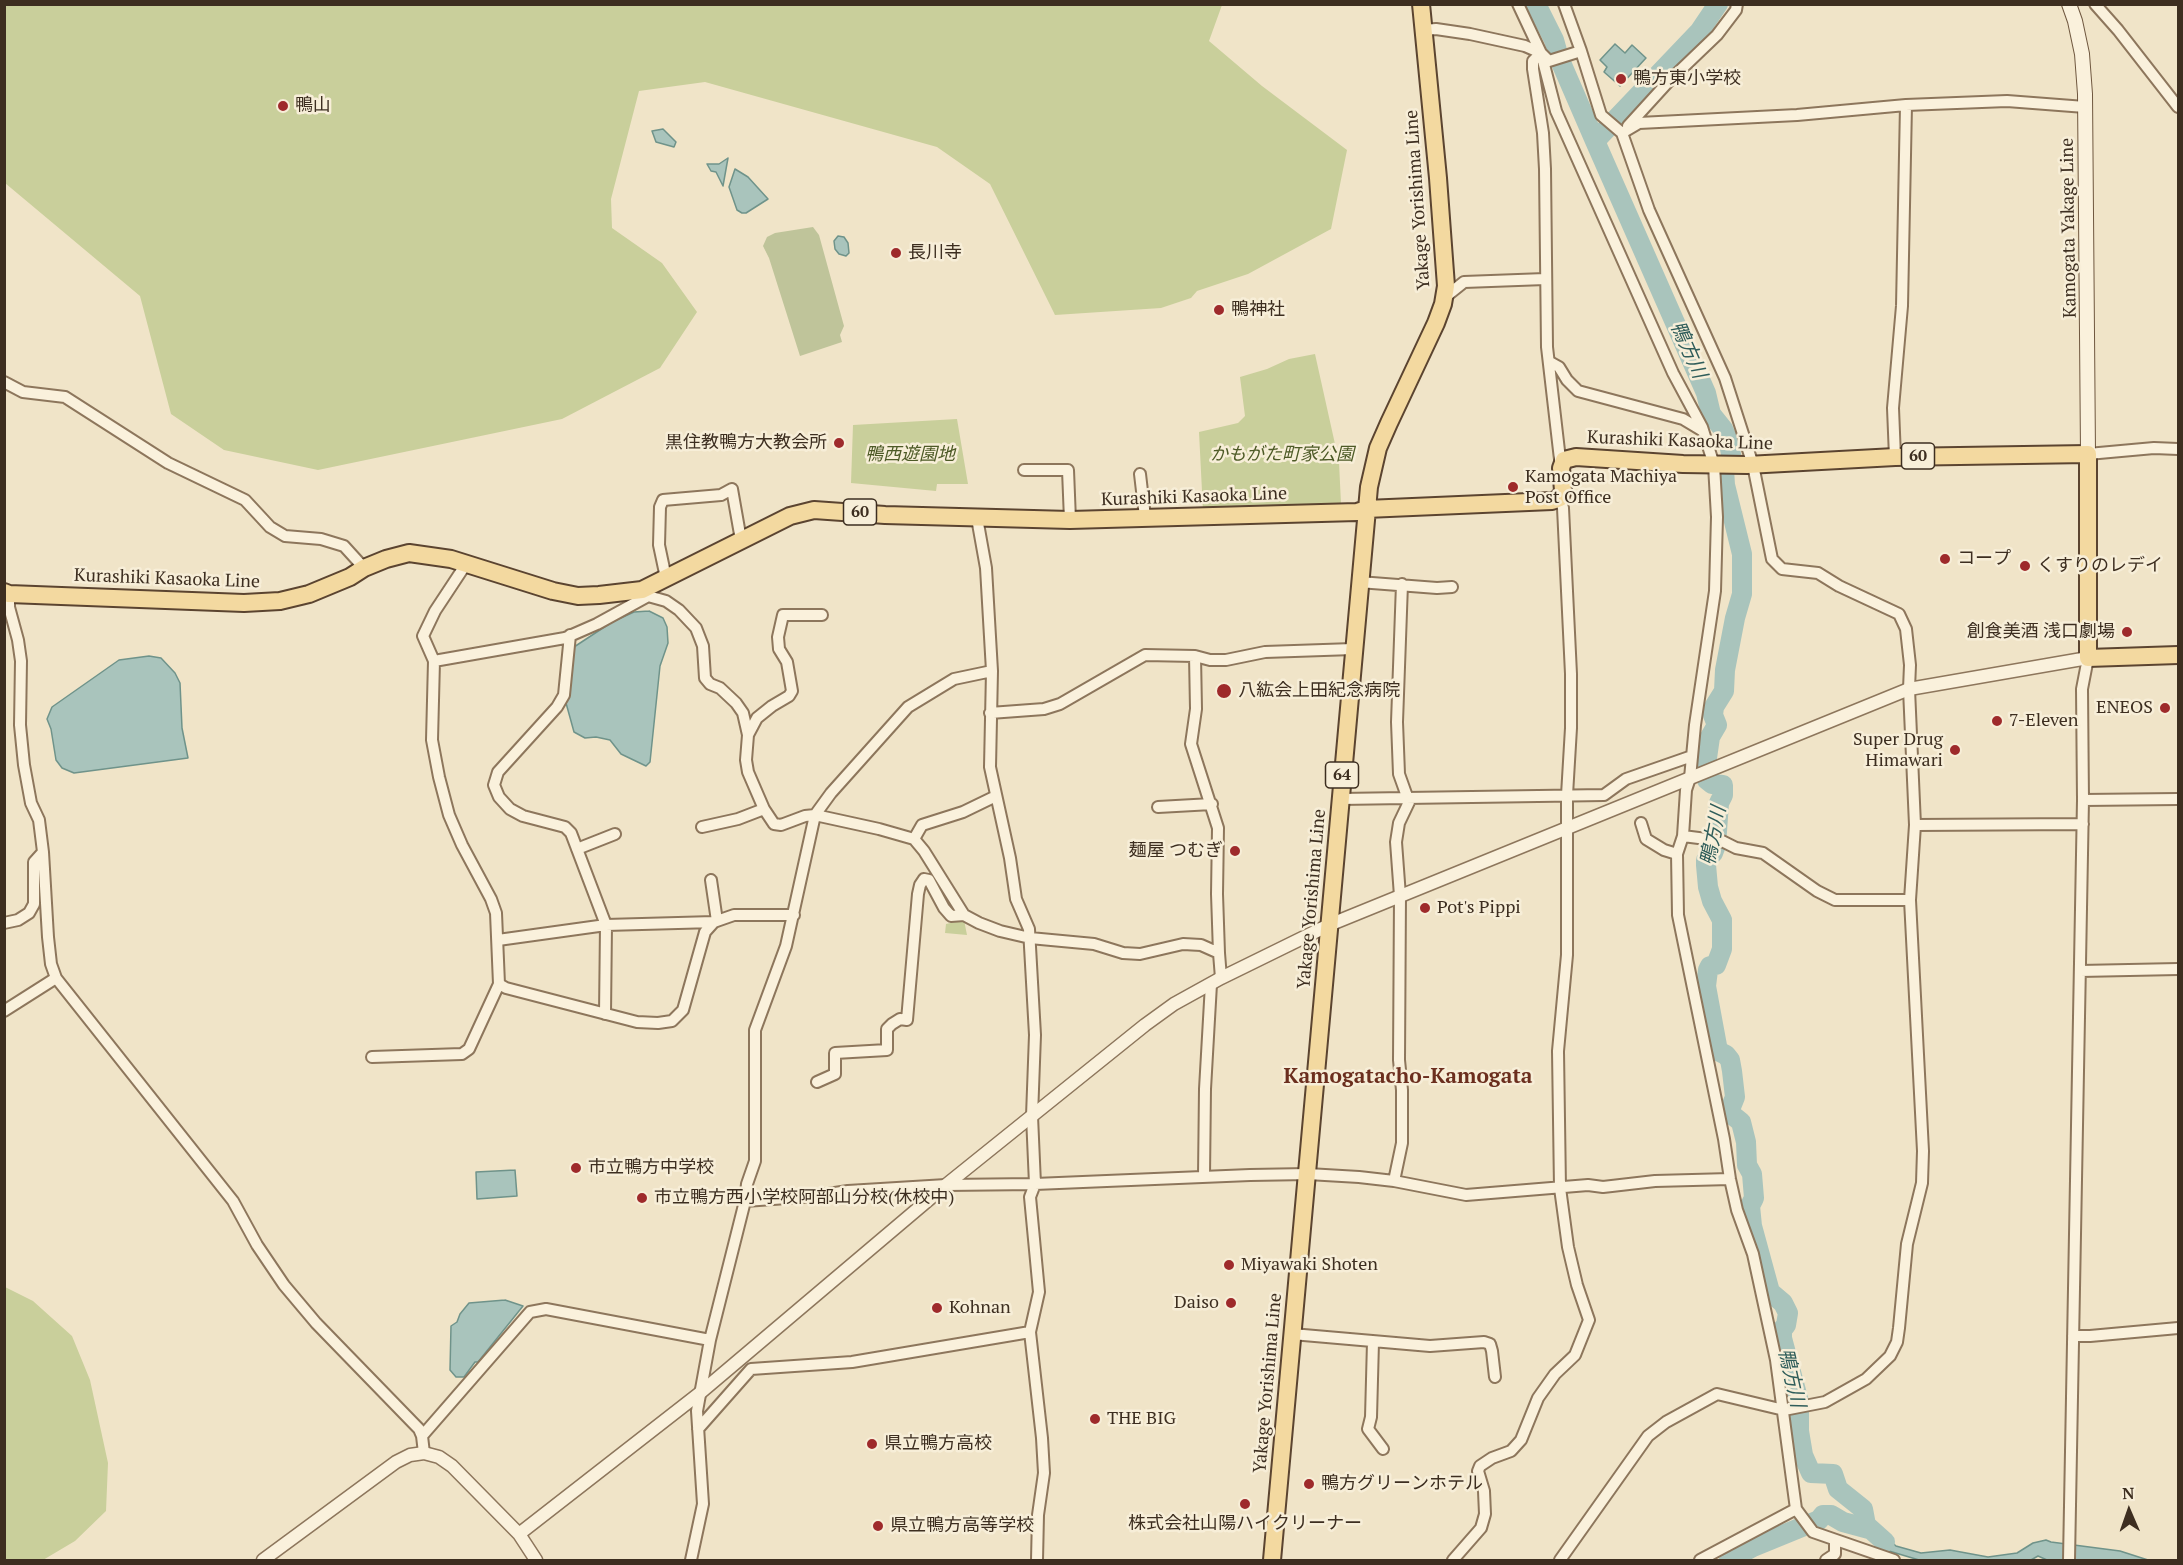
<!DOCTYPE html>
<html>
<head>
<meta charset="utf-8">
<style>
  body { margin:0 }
  #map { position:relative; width:2183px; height:1565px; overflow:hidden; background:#f0e4c8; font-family:"PT Serif",serif }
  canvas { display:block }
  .frame { position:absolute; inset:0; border:6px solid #3d2e20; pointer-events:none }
  .north { position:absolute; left:2099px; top:1481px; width:60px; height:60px; -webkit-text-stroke:4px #f7eed8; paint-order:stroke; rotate:358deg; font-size:16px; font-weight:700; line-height:24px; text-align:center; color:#3d2e20 }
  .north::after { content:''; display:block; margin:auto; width:21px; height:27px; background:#3d2e20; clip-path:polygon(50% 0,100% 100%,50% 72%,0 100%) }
</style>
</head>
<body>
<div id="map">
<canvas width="2183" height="1565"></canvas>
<div class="frame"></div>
<div class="north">N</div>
</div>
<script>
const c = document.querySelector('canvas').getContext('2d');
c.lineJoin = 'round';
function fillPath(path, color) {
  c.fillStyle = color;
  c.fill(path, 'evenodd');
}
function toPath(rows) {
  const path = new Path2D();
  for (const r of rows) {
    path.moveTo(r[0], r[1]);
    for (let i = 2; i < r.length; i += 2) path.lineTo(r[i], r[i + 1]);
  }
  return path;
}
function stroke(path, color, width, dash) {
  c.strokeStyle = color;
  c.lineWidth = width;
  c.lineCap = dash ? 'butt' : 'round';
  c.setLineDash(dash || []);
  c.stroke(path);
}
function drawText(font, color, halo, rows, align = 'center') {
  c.font = font + ' "PT Serif","Noto Sans JP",serif';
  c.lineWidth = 5;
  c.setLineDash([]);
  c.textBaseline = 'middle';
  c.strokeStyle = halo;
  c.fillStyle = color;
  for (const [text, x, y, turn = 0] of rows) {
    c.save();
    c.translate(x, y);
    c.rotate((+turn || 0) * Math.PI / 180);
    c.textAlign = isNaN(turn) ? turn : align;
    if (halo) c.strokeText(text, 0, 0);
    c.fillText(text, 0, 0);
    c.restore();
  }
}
fillPath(toPath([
  [4,5,1222,5,1209,41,1262,86,1347,150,1331,229,1248,274,1197,291,1191,298,1161,308,1055,315,990,184,937,147,705,82,639,91,611,199,612,228,662,263,697,312,660,368,562,419,318,470,224,450,171,414,140,296,5,183],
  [1315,354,1339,462,1341,504,1203,511,1199,432,1238,423,1245,416,1240,377,1267,369,1289,359],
  [957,419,968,484,937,484,936,491,851,483,853,425],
  [964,920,967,935,945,933,946,924],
  [5,1287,33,1301,72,1336,90,1380,108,1463,106,1511,75,1541,43,1560,5,1560]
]), '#c9cf9b');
fillPath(toPath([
  [813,227,819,235,844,326,840,335,842,342,800,356,769,258,763,246,767,237,775,233]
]), '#bfc49a');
const water = toPath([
  [1615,44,1625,53,1632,45,1646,58,1620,86,1604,72,1607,67,1600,60,1615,44],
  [663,129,676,142,674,147,656,142,652,131,663,129],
  [728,158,723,186,716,172,711,171,707,164,719,164,728,158],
  [735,169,748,177,768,199,746,213,742,213,737,210,729,187,735,169],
  [838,236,844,237,848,243,849,253,846,256,839,254,835,249,834,241,838,236],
  [649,611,663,618,667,627,668,643,660,666,650,762,646,766,621,754,610,740,596,737,585,738,574,732,566,703,574,647,612,622,634,612,649,611],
  [149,656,161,658,175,673,180,683,182,728,188,758,74,773,62,768,56,760,51,729,47,719,52,707,119,660,149,656],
  [515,1170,517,1196,477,1199,476,1172,515,1170],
  [505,1300,523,1306,478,1362,475,1362,464,1377,456,1377,450,1370,451,1326,457,1322,460,1314,469,1303,505,1300],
  [1869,1523,1875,1531,1885,1536,1896,1546,1921,1553,1950,1550,1988,1557,2017,1553,2033,1543,2046,1540,2051,1542,2120,1551,2148,1560,2047,1560,2038,1556,2031,1560,1919,1560,1889,1551,1864,1530,1869,1523]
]);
fillPath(water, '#a9c4bc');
stroke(water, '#6f938a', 1.5);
stroke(toPath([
  [1536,4,1554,40,1559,58,1595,141,1706,393,1711,414,1723,429,1729,443,1732,460,1724,469,1725,485,1742,554,1742,594,1735,618,1725,670,1724,691,1714,707,1713,715,1717,725,1710,737,1707,758,1707,780,1712,784,1723,785,1723,795,1719,803,1716,845,1713,853,1706,860,1706,865,1708,887,1712,901,1722,920,1722,949,1716,965,1710,966,1708,970,1706,986,1718,1051,1726,1055,1730,1060,1732,1071,1735,1097,1731,1107,1731,1114,1741,1122,1746,1142,1747,1165,1752,1174,1754,1198,1750,1206,1752,1226,1770,1292,1783,1303,1788,1313,1786,1325,1782,1330,1782,1338,1799,1402,1799,1431,1803,1455,1811,1473,1833,1474,1838,1489,1863,1509,1866,1525,1885,1542],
  [1595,141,1699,32,1718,4],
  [1729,1560,1753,1547,1819,1520,1823,1515,1831,1515,1843,1522,1869,1529]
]), '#a9c4bc', 20);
const minor = toPath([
  [1518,4,1541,53,1556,111,1673,373,1702,427,1714,465,1717,517,1715,591,1695,725,1690,778,1686,790,1683,836,1677,854,1678,915,1724,1139,1730,1179,1737,1210,1753,1254,1776,1360,1796,1509,1813,1532,1894,1560],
  [2095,4,2118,30,2178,107],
  [1423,30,1436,29,1470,34,1525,46,1541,53,1549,61,1581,51],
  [1541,53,1533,61,1533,69,1543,133,1545,169,1547,347,1561,468],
  [1628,126,1669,81,1717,35,1736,10,1737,4],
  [1622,133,1639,123,1797,115,1906,105,2007,101,2085,107],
  [1444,298,1464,282,1545,279],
  [1550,362,1559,367,1567,380,1578,391,1683,419,1703,431],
  [4,382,23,392,65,397,168,463,245,500,270,527,285,536,321,539,344,546,364,568],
  [2088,454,2154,448,2178,449],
  [1895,457,1893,408,1902,306,1906,105],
  [1024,470,1068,470,1070,520],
  [1140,474,1145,517],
  [977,518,986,568,992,671,990,767,1010,858,1016,899,1029,929,1035,1035,1032,1116,1035,1184,1030,1197,1039,1292,1030,1332,1042,1438,1044,1473,1038,1515,1037,1560],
  [466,564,435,611,423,636,434,661,432,740,439,777,449,815,462,845,491,899,496,913,499,984,506,988,637,1022,658,1023,672,1021,683,1010,705,932,714,922,734,915,794,915],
  [666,578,659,545,660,507,663,500,721,495,732,489,741,540],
  [1359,582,1437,588,1452,587],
  [642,590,648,596,666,601,679,610,696,628,703,646,705,678,710,684,720,688,736,703,743,713,748,735,746,760,748,772,764,809,774,824,781,825,805,816,815,815,879,829,914,839,924,851,964,915,979,923,1000,931,1030,938,1094,944,1123,953,1140,954,1183,944,1201,945,1219,953,1221,978],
  [9,594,9,607,18,640,21,661,20,725,24,765,31,803,39,820,43,852,48,937,51,964,56,978,233,1201,257,1245,284,1285,316,1323,419,1429,422,1436,424,1453],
  [570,635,564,695,557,707,498,772,494,785,499,797,510,809,523,816,565,827,571,833,606,925,605,1014],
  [1195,656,1196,709,1191,744,1218,828,1217,894,1219,953],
  [434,661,565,638,597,624,648,596],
  [990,713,1044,709,1060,704,1145,655,1195,656,1210,660,1226,660,1265,652,1353,649],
  [748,735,757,718,772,706,789,696,792,691,787,662,779,649,778,637,783,615,822,615],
  [1340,799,1604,795,1626,779,1692,756],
  [2083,800,2178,799],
  [1158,807,1212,804],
  [1641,823,1646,839,1664,850,1677,854],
  [1915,825,2083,824],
  [702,827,738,819,764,809],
  [1683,836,1722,841,1736,848,1763,853,1817,891,1835,900,1910,900],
  [914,839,922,825,963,812,996,796],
  [577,849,615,834],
  [711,880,717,921],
  [4,923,18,920,29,913,34,904,34,862,43,852],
  [498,940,606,925,714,922],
  [2080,971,2178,969],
  [4,1011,56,978],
  [372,1057,462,1054,469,1049,499,984],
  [817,1082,835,1074,835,1053,887,1050,887,1029,892,1024,900,1019,907,1020,918,894,920,885,924,879,929,880,944,908,951,916,964,915],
  [1204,1176,1205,1089,1211,984],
  [1394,1181,1402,1143,1402,1090,1399,1060,1400,896,1396,842,1399,823,1409,802,1399,774,1397,722,1402,584],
  [745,1201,815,1196,848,1191,946,1185,1035,1184,1250,1175,1308,1174,1359,1177,1394,1181,1466,1195,1588,1185,1603,1187,1655,1181,1730,1179],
  [1292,1334,1430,1346,1484,1342,1490,1344,1492,1351,1495,1377],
  [2073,1336,2090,1336,2178,1328],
  [1373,1342,1371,1417,1368,1429,1383,1449],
  [698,1429,751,1369,852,1362,1030,1332],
  [422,1436,530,1312,546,1309,710,1340],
  [691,1560,703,1504,697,1411,710,1340,745,1201,747,1184,755,1161,755,1030,786,946,815,815,831,793,908,707,954,679,992,671],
  [1453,1560,1481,1528,1485,1514,1484,1491,1478,1471,1480,1466,1492,1458,1511,1451,1521,1440,1538,1398,1555,1374,1575,1355,1589,1320,1577,1285,1568,1247,1560,1188,1558,1051,1567,955,1567,795,1571,728,1571,674,1563,508,1560,498],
  [1560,1560,1648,1436,1666,1422,1717,1394,1784,1410,1825,1402,1866,1379,1890,1356,1897,1342,1899,1328,1907,1244,1922,1183,1923,1151,1910,900,1915,825,1909,689,1910,665,1906,629,1899,614,1839,586,1818,573,1782,569,1772,559,1753,465,1725,378,1649,210,1622,133,1601,115,1581,51,1564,4],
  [1700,1560,1796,1509],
  [1826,1560,1835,1554,1835,1540],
  [2069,1560,2083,800,2082,689,2088,658]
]);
const tertiary = toPath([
  [519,1534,700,1393,946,1185,1145,1025,1174,1004,1221,978,1329,925,1909,689,2088,658],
  [263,1560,396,1462,410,1455,424,1453,439,1457,452,1466,519,1534,536,1560]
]);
const secondary = toPath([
  [2069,4,2075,21,2082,54,2085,94,2088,454]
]);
const primary = toPath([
  [4,592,9,594,244,603,280,601,309,594,350,577,364,568,386,559,409,553,451,559,553,591,578,596,599,595,642,590,790,516,814,510,885,515,1070,520,1357,512,1366,509,1552,501,1560,498,1563,490,1561,468,1564,460,1576,457,1683,464,1747,465,1895,457,2088,454,2088,658,2178,655],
  [1272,1560,1369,487,1378,448,1389,423,1436,323,1443,304,1446,286,1438,178,1421,4]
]);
stroke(minor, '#8d765c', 14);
stroke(tertiary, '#8d765c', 15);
stroke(secondary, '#6f573f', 16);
stroke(primary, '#5b4430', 20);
stroke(minor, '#faf1dc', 10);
stroke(tertiary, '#faf1dc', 12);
stroke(secondary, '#faf1dc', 14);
stroke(primary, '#f3d9a0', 16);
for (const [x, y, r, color] of [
  [1621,79,6,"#9e2a2b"],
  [283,106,6,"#9e2a2b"],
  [896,253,6,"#9e2a2b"],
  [1219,310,6,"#9e2a2b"],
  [839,443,6,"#9e2a2b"],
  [1513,487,6,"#9e2a2b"],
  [1945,559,6,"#9e2a2b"],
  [2025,566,6,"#9e2a2b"],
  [2127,632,6,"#9e2a2b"],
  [1224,691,8,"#9e2a2b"],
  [2165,708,6,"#9e2a2b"],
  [1997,721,6,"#9e2a2b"],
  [1955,750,6,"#9e2a2b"],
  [1235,851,6,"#9e2a2b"],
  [1425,908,6,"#9e2a2b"],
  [576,1168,6,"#9e2a2b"],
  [642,1198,6,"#9e2a2b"],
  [1229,1265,6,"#9e2a2b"],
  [1231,1303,6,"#9e2a2b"],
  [937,1308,6,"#9e2a2b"],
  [1095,1419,6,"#9e2a2b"],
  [872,1444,6,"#9e2a2b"],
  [1309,1484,6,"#9e2a2b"],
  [1245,1504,6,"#9e2a2b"],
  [878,1526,6,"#9e2a2b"]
]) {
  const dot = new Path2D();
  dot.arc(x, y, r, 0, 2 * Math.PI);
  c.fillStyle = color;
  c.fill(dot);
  stroke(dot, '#f7eed8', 2);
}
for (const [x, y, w] of [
  [1918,456,33],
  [860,512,33],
  [1342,775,33]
]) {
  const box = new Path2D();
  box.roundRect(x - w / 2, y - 13, w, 26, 4.5);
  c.fillStyle = '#f7eed8';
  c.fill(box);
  stroke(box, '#3d2e20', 1.5);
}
drawText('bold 16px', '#3d2e20', null, [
  ["60",1918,456],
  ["60",860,512],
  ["64",1342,775]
]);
drawText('18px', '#3d2e20', '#f7eed8', [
  ["鴨方東小学校",1633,79],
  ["鴨山",295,106],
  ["長川寺",908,253],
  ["鴨神社",1231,310],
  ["黒住教鴨方大教会所",827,443,"right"],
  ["Kamogata Machiya",1525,477],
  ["Post Office",1525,498],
  ["コープ",1957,559],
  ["くすりのレデイ",2037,566],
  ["創食美酒 浅口劇場",2115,632,"right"],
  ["八紘会上田紀念病院",1238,691],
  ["ENEOS",2153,708,"right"],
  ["7-Eleven",2009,721],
  ["Super Drug",1943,740,"right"],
  ["Himawari",1943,761,"right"],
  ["麺屋 つむぎ",1223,851,"right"],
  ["Pot's Pippi",1437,908],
  ["市立鴨方中学校",588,1168],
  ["市立鴨方西小学校阿部山分校(休校中)",654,1198],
  ["Miyawaki Shoten",1241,1265],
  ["Daiso",1219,1303,"right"],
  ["Kohnan",949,1308],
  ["THE BIG",1107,1419],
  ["県立鴨方高校",884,1444],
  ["鴨方グリーンホテル",1321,1484],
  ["株式会社山陽ハイクリーナー",1245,1524,"center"],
  ["県立鴨方高等学校",890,1526]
], 'left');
drawText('18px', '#3d2e20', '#f7eed8', [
  ["Yakage Yorishima Line",1418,200,-94],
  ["Kamogata Yakage Line",2069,228,-91],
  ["Kurashiki Kasaoka Line",1680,441,2],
  ["Kurashiki Kasaoka Line",1194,497,-2],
  ["Kurashiki Kasaoka Line",167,579,2],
  ["Yakage Yorishima Line",1312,899,-85],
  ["Yakage Yorishima Line",1268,1383,-85]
]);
drawText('italic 18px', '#4d5a26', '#f7eed8', [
  ["鴨西遊園地",910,455],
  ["かもがた町家公園",1282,455]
]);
drawText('italic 20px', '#2f5d5a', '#f7eed8', [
  ["鴨方川",1688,350,66],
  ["鴨方川",1714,836,-79],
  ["鴨方川",1791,1378,77]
]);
drawText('bold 21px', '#6b2e1e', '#f7eed8', [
  ["Kamogatacho-Kamogata",1408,1077]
]);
</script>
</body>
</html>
